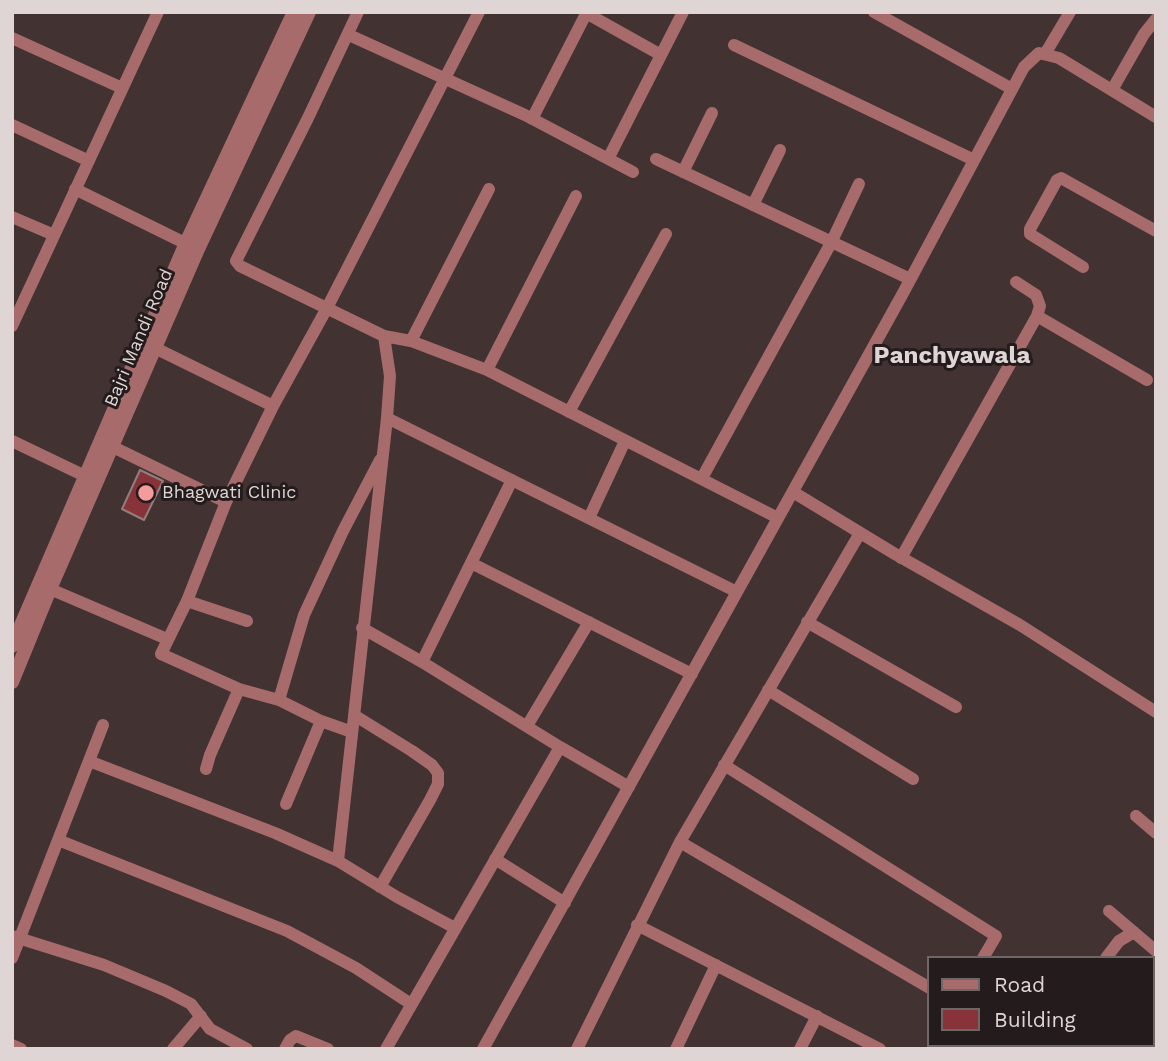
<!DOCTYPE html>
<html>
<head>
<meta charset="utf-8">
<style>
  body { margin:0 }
  #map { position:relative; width:1168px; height:1061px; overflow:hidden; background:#423332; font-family:"Work Sans",sans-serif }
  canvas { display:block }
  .frame { position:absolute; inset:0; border:14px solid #dfd5d5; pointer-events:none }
  .legend { position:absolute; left:927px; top:956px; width:228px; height:91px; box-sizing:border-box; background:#241c1c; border:2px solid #6f6666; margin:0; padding:9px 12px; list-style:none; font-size:21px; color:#dfd5d5 }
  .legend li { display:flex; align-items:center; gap:14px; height:35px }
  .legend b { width:35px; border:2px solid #6f6666 }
</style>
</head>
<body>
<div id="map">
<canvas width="1168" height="1061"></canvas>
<div class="frame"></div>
<ul class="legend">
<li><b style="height:9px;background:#a86b6c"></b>Road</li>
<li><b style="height:19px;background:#883339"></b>Building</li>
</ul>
</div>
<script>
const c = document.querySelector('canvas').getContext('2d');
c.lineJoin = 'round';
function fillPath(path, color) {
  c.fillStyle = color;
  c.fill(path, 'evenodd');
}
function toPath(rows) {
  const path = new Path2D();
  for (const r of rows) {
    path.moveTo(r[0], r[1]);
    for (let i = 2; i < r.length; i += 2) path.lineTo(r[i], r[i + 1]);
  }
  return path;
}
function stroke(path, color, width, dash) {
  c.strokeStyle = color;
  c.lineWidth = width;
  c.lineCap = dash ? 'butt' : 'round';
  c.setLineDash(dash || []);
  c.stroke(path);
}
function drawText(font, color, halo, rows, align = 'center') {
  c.font = font + ' "Work Sans",sans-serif';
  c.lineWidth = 6;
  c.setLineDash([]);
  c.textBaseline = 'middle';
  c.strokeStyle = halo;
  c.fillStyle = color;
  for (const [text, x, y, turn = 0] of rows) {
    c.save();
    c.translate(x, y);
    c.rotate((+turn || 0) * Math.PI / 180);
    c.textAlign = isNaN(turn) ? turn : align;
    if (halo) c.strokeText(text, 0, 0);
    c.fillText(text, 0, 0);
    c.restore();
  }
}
const building = toPath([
  [140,470,163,481,144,520,122,509,140,470]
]);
fillPath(building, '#883339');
stroke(building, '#917e7e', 2);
stroke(toPath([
  [358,12,308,118,236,261,240,266,384,336,411,341,487,370,778,518],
  [874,12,1012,89],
  [586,13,661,55],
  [349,35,525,115,633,172],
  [12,38,122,88],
  [734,45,974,160],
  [1045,54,1070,12],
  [1112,90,1144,34,1156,19],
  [532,119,587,12],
  [12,125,89,161],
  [608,159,683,12],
  [656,159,910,279],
  [683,172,712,113],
  [75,189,195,248],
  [753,205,780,150],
  [12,217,54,235],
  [1083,267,1030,234,1030,229,1057,180,1061,178,1156,231],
  [1037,316,1147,380],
  [12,326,158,12],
  [411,341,489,189],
  [155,348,273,406],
  [487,370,576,196],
  [569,412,666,234],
  [387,418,737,592],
  [12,441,85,476],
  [113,447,226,502],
  [702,478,831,243,859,184],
  [793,492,895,554,1020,625,1156,712],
  [589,518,625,441],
  [901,558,1037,316,1040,306,1036,295,1016,282],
  [471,563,692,674],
  [50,589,167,639],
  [187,601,247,621],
  [807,622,956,707],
  [362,628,422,662,560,747,629,787],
  [422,662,512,480],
  [768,690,913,779],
  [279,700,304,615,343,531,380,460],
  [354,715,412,751,432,765,438,773,438,784,430,800,380,887],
  [527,726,589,622],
  [352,732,321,721,279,700,239,689,161,654,187,601,226,502,273,406,327,308,479,12],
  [89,761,275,833,338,861,397,897,455,928],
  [724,765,996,936,983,958],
  [206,769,210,755,239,689],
  [286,804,321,721],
  [1136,816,1156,833],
  [58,840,287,931,356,968,411,1004],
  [680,842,928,987],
  [495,859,565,903],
  [338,861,387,418,390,376,384,336],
  [1109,911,1156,951],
  [637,925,880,1049],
  [12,936,104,965,166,991,191,1004,210,1029,247,1049],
  [12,958,103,725],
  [1106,958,1119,941,1134,932],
  [12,1045,21,1049],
  [1073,1045,1080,1049],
  [173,1049,201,1016],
  [285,1049,290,1040,296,1036,328,1049],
  [386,1049,560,747],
  [483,1049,902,295,1024,67,1039,53,1059,58,1156,117],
  [577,1049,680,842,860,533],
  [676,1049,716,965],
  [800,1049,817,1016]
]), '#a86b6c', 12);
stroke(toPath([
  [12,646,186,243,294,12],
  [12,682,50,589,198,249,309,12]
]), '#a86b6c', 14);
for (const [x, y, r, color] of [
  [146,493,9,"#f59b9c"]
]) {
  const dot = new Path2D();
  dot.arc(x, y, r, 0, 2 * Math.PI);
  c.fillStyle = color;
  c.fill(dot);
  stroke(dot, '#241c1c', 2.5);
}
drawText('18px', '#dfd5d5', '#241c1c', [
  ["Bajri Mandi Road",139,338,-67]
]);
drawText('18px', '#dfd5d5', '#241c1c', [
  ["Bhagwati Clinic",162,493]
], 'left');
drawText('bold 24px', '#dfd5d5', '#241c1c', [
  ["Panchyawala",952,356]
]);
</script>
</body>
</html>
